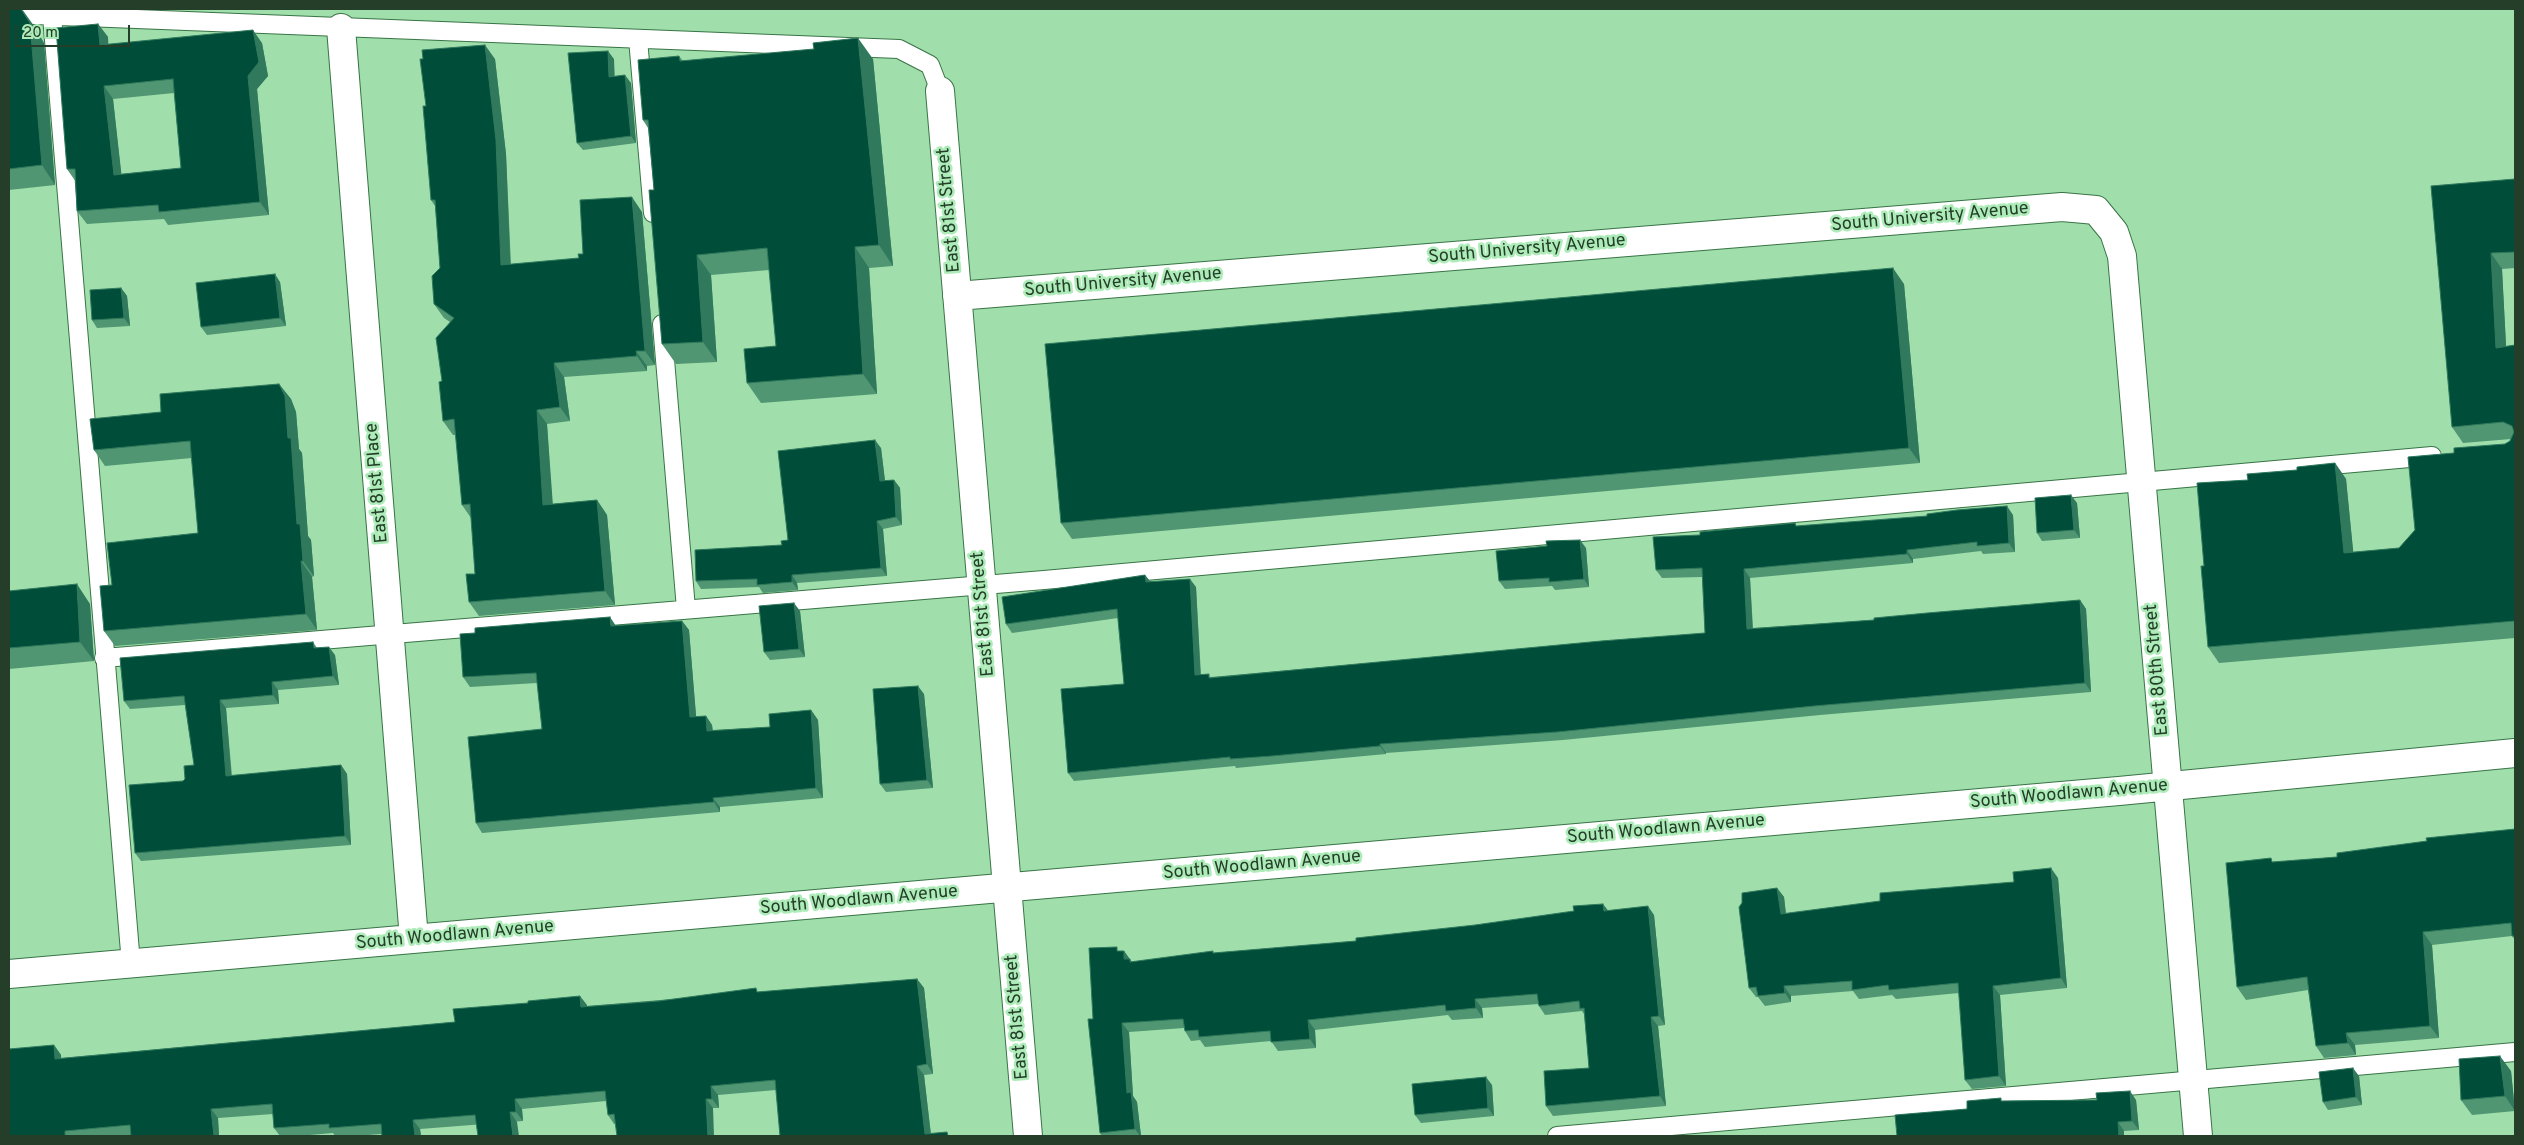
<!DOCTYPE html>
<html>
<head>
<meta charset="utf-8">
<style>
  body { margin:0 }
  #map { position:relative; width:2524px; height:1145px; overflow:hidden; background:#a0dfab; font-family:Overpass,sans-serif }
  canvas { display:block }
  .frame { position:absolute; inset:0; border:10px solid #243e29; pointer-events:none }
  .scale { position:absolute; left:15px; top:25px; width:115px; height:22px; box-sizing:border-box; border:2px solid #243e29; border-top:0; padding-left:6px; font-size:15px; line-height:18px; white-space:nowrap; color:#243e29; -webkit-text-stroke:4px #adecb8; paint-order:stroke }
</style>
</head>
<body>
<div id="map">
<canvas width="2524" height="1145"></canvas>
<div class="frame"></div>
<div class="scale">20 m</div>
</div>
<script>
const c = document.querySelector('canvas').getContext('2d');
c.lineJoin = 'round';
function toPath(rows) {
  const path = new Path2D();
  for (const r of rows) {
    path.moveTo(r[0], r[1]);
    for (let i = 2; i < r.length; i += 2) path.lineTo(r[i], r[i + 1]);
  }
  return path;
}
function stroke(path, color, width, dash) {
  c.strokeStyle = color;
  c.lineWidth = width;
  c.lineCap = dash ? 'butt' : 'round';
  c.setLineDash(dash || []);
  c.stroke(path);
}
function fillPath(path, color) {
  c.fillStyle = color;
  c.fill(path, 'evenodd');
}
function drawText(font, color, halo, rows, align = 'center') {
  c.font = font + ' Overpass,sans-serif';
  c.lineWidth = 5;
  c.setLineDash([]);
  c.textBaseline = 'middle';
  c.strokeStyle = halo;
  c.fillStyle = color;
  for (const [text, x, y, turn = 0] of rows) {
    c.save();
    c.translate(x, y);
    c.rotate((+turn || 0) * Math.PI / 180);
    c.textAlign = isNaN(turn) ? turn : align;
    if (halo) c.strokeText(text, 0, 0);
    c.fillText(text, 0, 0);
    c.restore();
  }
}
const service = toPath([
  [9,14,899,49,930,65,940,91],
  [52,16,131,964],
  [638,39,653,213],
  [662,324,686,609],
  [104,658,1044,580,2432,456],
  [1557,1136,2515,1052]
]);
const minor = toPath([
  [341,28,414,939],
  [940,91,1028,1136],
  [957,296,2062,207,2096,210,2114,232,2122,256,2198,1136],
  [9,974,2119,791,2515,753]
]);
stroke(service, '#387446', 20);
stroke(minor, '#387446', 30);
stroke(service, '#fff', 18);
stroke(minor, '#fff', 28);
fillPath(toPath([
  [9,9,34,26,44,43,55,185,9,190],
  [98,24,108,37,108,44,262,43,268,76,257,89,269,215,168,225,164,219,87,224,77,211,76,182,67,169],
  [174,93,181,168,121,174,113,99],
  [679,56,683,61,873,59,893,266,869,268,877,394,761,403,747,383,776,346,769,270,711,275,717,362,676,364,662,344,654,190,648,128,643,120],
  [495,59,506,154,511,265,579,258,583,254,642,212,655,365,647,366,647,371,564,377,570,421,547,424,552,504,597,500,607,515,615,605,479,616,469,602,475,574,471,518,462,505,456,435,453,435,443,421,442,381,450,322,444,318,434,304,440,268,435,206,431,200,426,106],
  [614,59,614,76,631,83,636,143,583,150,577,143],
  [2515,179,2515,268,2502,269,2506,346,2515,345,2515,638,2219,663,2208,647,2204,566,2248,480,2335,463,2346,479,2353,552,2399,548,2415,530,2454,453,2505,444,2510,441,2511,439,2463,443,2452,427,2431,186],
  [280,282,286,326,207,335,201,327],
  [1904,284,1920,463,1072,539,1061,523],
  [121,288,127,296,130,326,97,328,92,320],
  [279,384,291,399,296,412,299,449,302,453,308,536,311,540,314,576,312,577,317,630,115,646,104,631,112,585,198,533,192,458,105,466,94,450,161,412],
  [881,448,885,481,894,480,900,488,902,525,883,529,887,576,797,583,798,590,763,593,759,587,701,589,696,581,782,545,788,540],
  [2077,503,2080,538,2042,541,2037,533],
  [2013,515,2015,552,1983,554,1981,551,1913,559,1913,563,1750,578,1753,628,1874,620,2080,600,2086,609,2091,692,1820,715,1563,740,1386,753,1386,754,1278,764,1236,768,1235,766,1074,781,1068,773,1124,684,1118,618,1012,633,1006,624,1145,575,1150,581,1196,587,1201,675,1211,677,1705,633,1702,577,1662,578,1656,570,1700,535,1797,526],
  [1586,548,1589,587,1555,590,1552,586,1505,589,1499,581],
  [9,591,90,604,94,661,9,669],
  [800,611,805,657,770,660,764,652],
  [682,621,689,630,696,717,706,716,712,725,713,730,770,727,811,710,818,720,823,798,720,807,720,812,482,833,476,823,542,729,537,683,470,687,463,677,616,626],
  [313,642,317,648,335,655,339,685,278,690,279,704,226,708,232,776,341,765,347,774,351,845,141,861,135,853,183,781,185,779,194,765,185,705,130,709,124,701],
  [924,694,933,788,886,792,880,784],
  [2515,829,2515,940,2512,936,2432,945,2439,1038,2355,1045,2356,1055,2324,1058,2316,1046,2308,990,2246,1000,2237,987,2274,862,2337,857,2427,841],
  [2058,878,2067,988,2000,995,2006,1086,1972,1089,1965,1080,1959,993,1896,999,1892,995,1859,999,1853,991,1791,996,1791,1002,1765,1006,1758,997,1756,997,1749,988,1777,888,1784,897,1786,914],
  [1608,910,1654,915,1665,1025,1658,1026,1666,1106,1553,1116,1546,1106,1589,1068,1584,1014,1582,1011,1545,1015,1539,1006,1539,1004,1482,1008,1483,1018,1452,1020,1448,1015,1315,1030,1316,1048,1278,1051,1271,1041,1205,1047,1200,1040,1191,1041,1185,1031,1184,1028,1129,1032,1133,1096,1137,1102,1141,1136,1102,1136,1100,1133,1093,1019,1120,951,1124,951,1132,962,1214,953,1356,941],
  [917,979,924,988,933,1074,924,1075,931,1134,950,1136,780,1136,776,1090,718,1095,719,1108,713,1108,614,1124,608,1115,606,1101,522,1109,523,1121,420,1129,421,1136,382,1136,381,1134,356,1136,335,1136,333,1133,298,1136,280,1136,274,1128,273,1114,218,1118,219,1136,131,1136,131,1135,115,1136,9,1136,54,1045,61,1055,61,1058,455,1022,587,1005,587,1006],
  [2511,1071,2515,1111,2472,1115,2461,1100],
  [2359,1076,2362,1105,2328,1110,2323,1102],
  [1492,1085,1494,1116,1421,1123,1415,1115],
  [2136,1100,2139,1130,2124,1131,1897,1136,1967,1109,2003,1101]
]), '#509672');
fillPath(toPath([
  [22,9,34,26,44,43,55,185,42,165],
  [98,24,108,37,109,58,100,45],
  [253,30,262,43,268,76,257,89,269,215,260,202,248,76],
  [858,38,873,59,893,266,879,245],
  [485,45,495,59,506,154,511,280,501,265],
  [608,51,614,59,615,85,609,77],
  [625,75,631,83,636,143,631,136],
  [104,86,113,99,123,188,114,175],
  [632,197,642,212,655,365,645,351],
  [855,247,869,268,877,394,863,374],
  [2491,253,2502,269,2507,364,2496,348],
  [697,255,711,275,717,362,703,342],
  [1893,268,1904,284,1920,463,1909,448],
  [275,274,280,282,286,326,280,318],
  [121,288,127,296,130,326,124,318],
  [636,351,647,366,647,371,637,356],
  [554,363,564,377,570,421,560,407],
  [279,384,291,399,296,412,299,449,302,453,308,536,311,540,314,576,303,561,297,524,288,438],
  [537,410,547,424,554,520,543,505],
  [875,440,881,448,886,489,880,481],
  [2335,463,2346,479,2355,569,2344,553],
  [894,480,900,488,902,525,896,517],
  [2071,495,2077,503,2080,538,2074,530],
  [597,500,607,515,615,605,605,591],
  [2007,506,2013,515,2015,552,2009,543],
  [877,521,883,529,887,576,881,568],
  [1580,540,1586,548,1589,587,1584,579],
  [1907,550,1913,559,1913,563,1907,554],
  [301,561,312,577,317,630,306,614],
  [1744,569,1750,578,1753,637,1747,629],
  [792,575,797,583,798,590,792,582],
  [1145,575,1151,583,1146,582],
  [1190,579,1196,587,1201,684,1195,675],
  [77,584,90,604,94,661,80,642],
  [2080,600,2086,609,2091,692,2085,683],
  [794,603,800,611,805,657,799,649],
  [610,617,616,626,611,626],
  [682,621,689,630,697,727,690,717],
  [329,647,335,655,339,685,333,676],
  [272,682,278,690,279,704,273,695],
  [918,686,924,694,933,788,927,780],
  [220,700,226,708,232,785,226,776],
  [811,710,818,720,823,798,816,788],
  [706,716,712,725,713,740,707,731],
  [1380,744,1386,753,1386,754,1380,746],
  [341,765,347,774,351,845,345,836],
  [713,798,720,807,720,812,714,802],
  [2051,868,2058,878,2067,988,2061,978],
  [1777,888,1784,897,1787,924,1781,914],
  [1603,904,1610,913,1604,911],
  [1648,906,1654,915,1665,1025,1659,1016],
  [2423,932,2432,945,2439,1038,2430,1026],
  [1124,951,1136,968,1124,959],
  [917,979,924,988,933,1074,927,1064],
  [1784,986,1791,996,1791,1002,1785,993],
  [1993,986,2000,995,2006,1086,1999,1076],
  [580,996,587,1005,588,1016,581,1007],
  [1475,999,1482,1008,1483,1018,1476,1008],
  [1651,1017,1658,1026,1666,1106,1660,1096],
  [1308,1020,1315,1030,1316,1048,1310,1039],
  [1122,1023,1129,1032,1133,1096,1137,1102,1141,1136,1140,1136,1135,1129,1127,1093],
  [2346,1033,2355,1045,2356,1055,2348,1043],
  [54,1045,61,1055,62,1069,55,1059],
  [2500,1056,2511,1071,2515,1111,2505,1096],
  [917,1066,924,1075,931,1136,925,1134],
  [2353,1068,2359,1076,2362,1105,2356,1097],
  [1486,1077,1492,1085,1494,1116,1488,1108],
  [711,1086,718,1095,719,1108,712,1099],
  [2130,1091,2136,1100,2139,1130,2132,1121],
  [515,1099,522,1109,523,1121,516,1112],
  [706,1099,713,1108,714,1136,708,1136],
  [211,1109,218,1118,219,1136,214,1136],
  [510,1112,517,1122,519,1136,513,1136],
  [413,1120,420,1129,421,1136,415,1136],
  [2118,1122,2124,1131,2124,1136,2119,1136]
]), '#30795c');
const building = toPath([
  [9,9,21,9,30,23,42,165,9,169,9,9],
  [98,24,100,45,253,30,259,62,248,76,260,202,159,212,158,205,77,211,75,169,67,169,56,28,98,24],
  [173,79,181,168,114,175,104,86,173,79],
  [858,38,879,245,855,247,863,374,747,383,744,349,776,346,767,248,697,255,703,342,662,344,649,190,654,190,648,120,643,120,638,60,679,56,680,61,814,49,813,43,858,38],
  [485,45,496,140,501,265,579,258,578,254,583,254,580,200,632,197,645,351,636,351,637,356,554,363,560,407,537,410,543,505,597,500,605,591,469,602,466,574,475,574,470,504,462,505,454,419,443,421,439,382,442,381,436,338,454,318,434,304,432,276,440,268,435,200,431,200,423,106,426,106,420,59,423,59,422,50,485,45],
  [608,51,609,77,625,75,631,136,577,143,568,53,608,51],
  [2515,179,2515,252,2491,253,2496,348,2515,345,2515,621,2208,647,2201,566,2204,566,2197,483,2248,480,2247,474,2297,470,2297,467,2335,463,2344,553,2399,548,2415,530,2408,457,2454,453,2454,448,2505,444,2510,441,2514,432,2512,426,2503,422,2452,427,2431,186,2515,179],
  [1893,268,1909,448,1061,523,1045,344,1893,268],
  [275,274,280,318,201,327,196,283,275,274],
  [121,288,124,318,92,320,90,290,121,288],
  [279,384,285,396,288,438,291,438,297,524,300,524,303,561,301,561,306,614,104,631,100,586,112,585,107,543,198,533,190,441,94,450,90,419,161,412,160,394,279,384],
  [875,440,880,481,894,480,896,517,877,521,881,568,792,575,792,582,757,585,757,579,696,581,695,550,782,545,781,541,788,540,778,451,875,440],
  [2071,495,2074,530,2037,533,2035,498,2071,495],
  [2007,506,2009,543,1977,546,1977,542,1907,550,1907,554,1744,569,1747,629,1874,620,1874,618,1927,613,2080,600,2085,683,1814,706,1557,732,1380,744,1380,746,1272,756,1230,759,1230,757,1068,773,1061,689,1124,684,1117,609,1006,624,1002,597,1145,575,1146,582,1190,579,1195,675,1209,674,1209,678,1601,641,1705,633,1702,568,1656,570,1653,537,1700,535,1700,532,1795,523,1796,526,1927,516,1927,514,1957,510,2007,506],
  [1580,540,1584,579,1549,582,1549,578,1499,581,1496,551,1547,546,1546,541,1580,540],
  [77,584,80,642,9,648,9,591,77,584],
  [794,603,799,649,764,652,759,606,794,603],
  [610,617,611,626,682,621,690,717,706,716,707,731,770,727,769,714,811,710,816,788,713,798,714,802,476,823,468,737,542,729,536,673,463,677,460,634,475,633,475,628,610,617],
  [313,642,314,648,329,647,333,676,272,682,273,695,220,700,226,776,341,765,345,836,135,853,129,785,183,781,185,779,184,766,194,765,184,696,124,701,120,658,313,642],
  [918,686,927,780,880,784,873,689,918,686],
  [2515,829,2515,936,2512,936,2511,923,2423,932,2430,1026,2346,1033,2348,1043,2316,1046,2307,977,2237,987,2226,863,2271,858,2272,862,2337,857,2337,853,2427,841,2426,838,2515,829],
  [2051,868,2061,978,1993,986,1999,1076,1965,1080,1958,983,1889,990,1888,985,1852,990,1852,981,1784,986,1785,993,1758,996,1756,987,1749,988,1739,907,1742,903,1742,893,1777,888,1781,914,1880,901,1880,893,2014,882,2013,872,2051,868],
  [1603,904,1604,911,1648,906,1659,1016,1651,1017,1660,1096,1546,1106,1544,1071,1589,1068,1584,1008,1580,1009,1579,1001,1539,1006,1537,994,1475,999,1476,1008,1446,1011,1445,1005,1308,1020,1310,1039,1271,1042,1270,1031,1199,1037,1198,1030,1185,1031,1183,1019,1122,1023,1127,1093,1131,1092,1135,1129,1100,1133,1088,1019,1093,1019,1089,948,1117,947,1117,951,1124,951,1124,959,1130,959,1130,962,1213,951,1213,953,1356,941,1356,938,1475,925,1574,911,1573,906,1603,904],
  [917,979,927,1064,917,1066,925,1134,947,1132,948,1136,780,1136,775,1080,711,1086,712,1099,706,1099,708,1136,617,1136,614,1114,608,1115,605,1091,515,1099,516,1112,510,1112,513,1136,478,1136,475,1115,413,1120,415,1136,382,1136,381,1124,329,1128,329,1124,274,1128,272,1104,211,1109,214,1136,131,1136,130,1125,65,1131,65,1136,9,1136,9,1049,54,1045,55,1059,455,1022,453,1009,528,1003,528,1001,580,996,581,1007,659,1001,756,988,757,992,917,979],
  [2500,1056,2505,1096,2461,1100,2459,1059,2500,1056],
  [2353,1068,2356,1097,2323,1102,2319,1072,2353,1068],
  [1486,1077,1488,1108,1415,1115,1412,1084,1486,1077],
  [2130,1091,2132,1121,2118,1122,2119,1136,1888,1136,1897,1136,1895,1115,1967,1109,1967,1101,2001,1098,2001,1101,2097,1100,2096,1093,2130,1091]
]);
fillPath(building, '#004d3a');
stroke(building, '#30795c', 1);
drawText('18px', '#243e29', '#adecb8', [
  ["East 81st Street",950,210,-95],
  ["South University Avenue",1930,218,-5],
  ["South University Avenue",1527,250,-5],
  ["South University Avenue",1123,283,-5],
  ["East 81st Place",378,483,-95],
  ["East 81st Street",984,614,-95],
  ["East 80th Street",2158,670,-95],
  ["South Woodlawn Avenue",2069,795,-5],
  ["South Woodlawn Avenue",1666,830,-5],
  ["South Woodlawn Avenue",1262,866,-5],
  ["South Woodlawn Avenue",859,901,-5],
  ["South Woodlawn Avenue",455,936,-5],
  ["East 81st Street",1018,1017,-95]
]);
</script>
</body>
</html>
